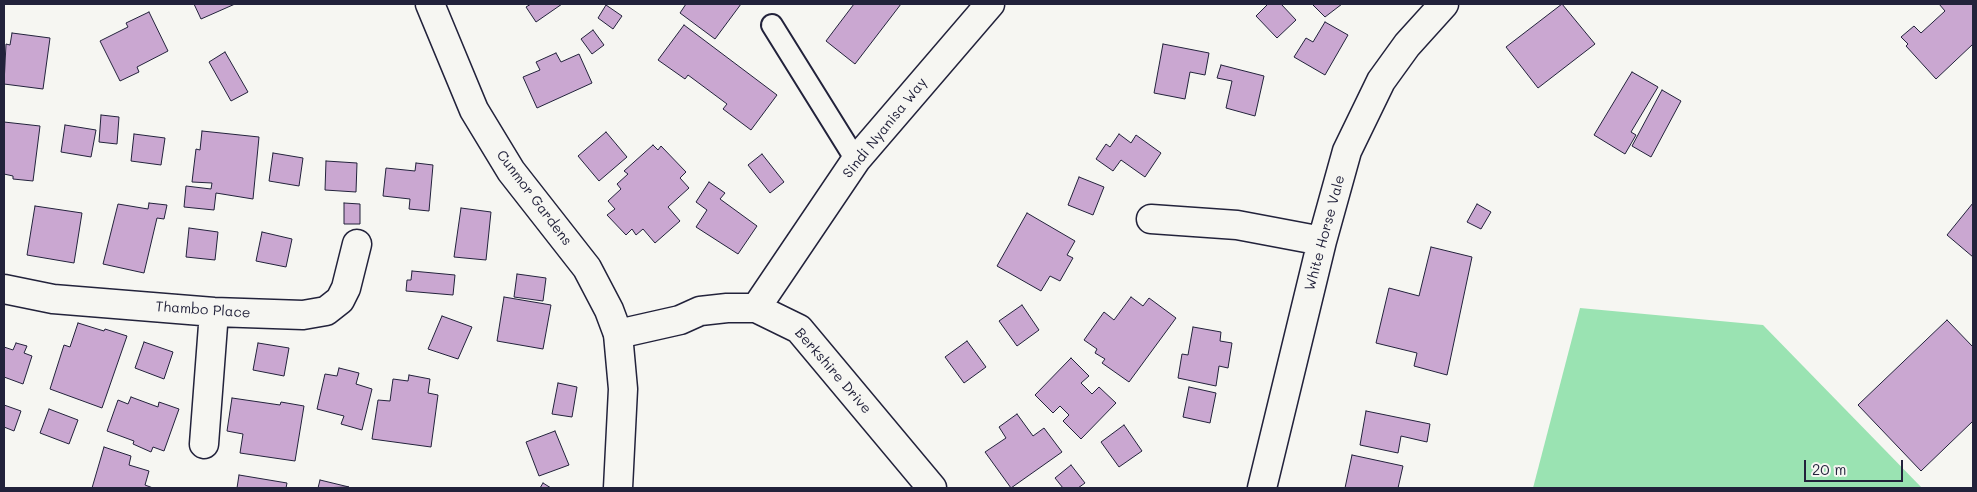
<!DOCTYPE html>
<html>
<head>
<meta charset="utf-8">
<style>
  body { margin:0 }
  #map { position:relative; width:1977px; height:492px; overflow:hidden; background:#f6f6f2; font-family:Mali,sans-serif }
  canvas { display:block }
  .frame { position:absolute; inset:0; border:5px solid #22223b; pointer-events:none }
  .scale { position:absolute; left:1804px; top:460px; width:99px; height:22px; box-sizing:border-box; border:2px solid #22223b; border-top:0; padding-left:6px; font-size:15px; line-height:18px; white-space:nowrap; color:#22223b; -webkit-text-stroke:4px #f6f6f2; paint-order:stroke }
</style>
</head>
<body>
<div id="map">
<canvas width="1977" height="492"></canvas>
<div class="frame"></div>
<div class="scale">20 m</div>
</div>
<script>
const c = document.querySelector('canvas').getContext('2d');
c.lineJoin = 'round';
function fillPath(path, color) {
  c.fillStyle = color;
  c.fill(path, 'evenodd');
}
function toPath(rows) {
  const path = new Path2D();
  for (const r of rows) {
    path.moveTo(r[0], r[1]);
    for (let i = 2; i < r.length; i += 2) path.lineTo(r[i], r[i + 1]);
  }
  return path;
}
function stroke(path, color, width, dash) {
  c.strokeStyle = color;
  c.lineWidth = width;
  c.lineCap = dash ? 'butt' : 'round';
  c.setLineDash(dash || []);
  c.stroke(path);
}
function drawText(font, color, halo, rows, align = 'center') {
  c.font = font + ' Mali,sans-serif';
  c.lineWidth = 4;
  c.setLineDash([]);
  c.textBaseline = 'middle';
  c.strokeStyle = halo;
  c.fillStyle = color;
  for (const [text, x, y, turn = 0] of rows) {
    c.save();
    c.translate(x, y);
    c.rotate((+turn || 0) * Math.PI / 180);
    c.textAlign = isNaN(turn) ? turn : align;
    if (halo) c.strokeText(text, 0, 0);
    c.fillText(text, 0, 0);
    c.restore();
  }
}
fillPath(toPath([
  [1580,308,1763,325,1922,488,1533,488]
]), '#9ae3b2');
const building = toPath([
  [194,4,235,4,201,19,194,4],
  [531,4,562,4,536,22,526,7,531,4],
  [686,4,741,4,715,39,680,13,686,4],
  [854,4,901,4,855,64,826,41,854,4],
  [1268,4,1281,4,1296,20,1277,38,1256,16,1268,4],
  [1312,4,1342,4,1325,17,1312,4],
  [1562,4,1595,44,1538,88,1506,47,1562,4],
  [1939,4,1973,4,1973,44,1936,79,1906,46,1908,44,1901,37,1914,26,1921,33,1945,11,1939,4],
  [606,5,622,16,613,29,598,18,606,5],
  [149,12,168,51,137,67,139,72,120,81,100,41,128,27,126,23,149,12],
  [1325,22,1348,35,1325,75,1294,57,1306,38,1313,42,1325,22],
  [684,25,777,95,751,130,723,109,727,104,688,75,685,79,658,60,684,25],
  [593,30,604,45,592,54,581,39,593,30],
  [12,33,50,38,43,89,4,84,6,44,10,45,12,33],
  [1163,44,1209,53,1205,75,1190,72,1185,99,1154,93,1163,44],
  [225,52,248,92,231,101,209,62,225,52],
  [556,53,561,62,579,54,592,83,537,108,523,77,540,70,536,62,556,53],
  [1221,65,1264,76,1255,116,1226,108,1232,81,1217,78,1221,65],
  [1632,72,1658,87,1631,132,1636,135,1625,154,1594,135,1632,72],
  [1662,90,1681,101,1651,157,1632,146,1662,90],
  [101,115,119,117,117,144,99,142,101,115],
  [4,122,40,126,33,181,13,179,13,176,4,174,4,122],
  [65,125,96,130,91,157,61,152,65,125],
  [202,131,259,137,253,199,216,193,214,210,184,207,186,186,211,189,212,183,192,182,196,149,200,150,202,131],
  [606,132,627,157,599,181,578,156,606,132],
  [134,134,165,138,161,165,131,161,134,134],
  [1119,134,1131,143,1136,135,1161,153,1145,177,1121,160,1113,171,1096,159,1106,144,1110,147,1119,134],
  [653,145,658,150,661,146,686,172,680,178,689,188,668,207,680,221,655,243,643,229,636,235,632,229,626,235,607,215,615,209,608,201,621,189,617,184,628,174,624,171,653,145],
  [273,153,303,158,299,186,269,181,273,153],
  [762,154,784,182,770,193,748,165,762,154],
  [326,161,357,163,356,192,325,190,326,161],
  [416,163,433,165,429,211,409,209,410,199,383,196,386,168,415,171,416,163],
  [1079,177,1104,187,1093,215,1068,205,1079,177],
  [709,182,725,193,720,199,757,226,738,254,696,227,707,210,696,202,709,182],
  [149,203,167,205,164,219,157,218,144,273,103,264,118,204,148,209,149,203],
  [344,203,360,204,360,224,344,224,344,203],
  [1973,203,1973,257,1947,235,1973,203],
  [1477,204,1491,212,1481,229,1467,222,1477,204],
  [35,206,82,213,74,263,27,255,35,206],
  [461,208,491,212,486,260,454,257,461,208],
  [1027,213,1075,241,1067,255,1073,258,1060,281,1050,276,1041,291,997,266,1027,213],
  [189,228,218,232,215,260,186,257,189,228],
  [262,232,292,239,286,267,256,261,262,232],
  [1431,247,1472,257,1447,375,1414,366,1417,353,1376,343,1389,288,1419,296,1431,247],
  [412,271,455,275,453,295,406,291,407,280,411,280,412,271],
  [517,274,546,278,543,301,514,297,517,274],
  [504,297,551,305,543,349,497,341,504,297],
  [1131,297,1143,306,1149,298,1176,318,1129,382,1102,363,1105,359,1095,353,1097,349,1084,340,1104,312,1114,320,1131,297],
  [1022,305,1039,330,1017,346,999,321,1022,305],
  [442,316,472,327,458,359,428,349,442,316],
  [1947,320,1973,347,1973,421,1921,471,1858,405,1947,320],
  [78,323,104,331,105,329,127,336,102,408,50,389,64,345,70,347,78,323],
  [1193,327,1221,332,1220,341,1232,343,1228,368,1219,366,1216,386,1178,378,1182,354,1188,355,1193,327],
  [967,341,986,367,964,383,945,357,967,341],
  [144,342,173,352,164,379,135,368,144,342],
  [16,343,27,346,24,353,32,356,23,384,4,377,4,347,13,350,16,343],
  [258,343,289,348,284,376,253,370,258,343],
  [1071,358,1089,376,1081,383,1092,394,1099,387,1116,403,1081,439,1063,421,1069,415,1060,406,1053,413,1035,395,1071,358],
  [339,368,359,373,356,384,372,389,362,430,341,424,344,416,317,409,325,374,337,376,339,368],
  [409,375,430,379,428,393,438,395,431,447,372,439,378,400,390,401,393,379,408,381,409,375],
  [558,383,577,387,572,417,552,414,558,383],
  [1189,387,1216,393,1210,423,1183,417,1189,387],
  [131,397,158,407,159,402,179,409,164,451,153,447,151,452,133,444,134,441,107,431,118,400,128,404,131,397],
  [232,398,280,405,281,402,304,406,295,461,240,453,243,434,227,431,232,398],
  [4,405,21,411,14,431,4,427,4,405],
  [49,409,78,420,69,444,40,433,49,409],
  [1366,411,1430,424,1427,442,1401,436,1398,453,1360,445,1366,411],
  [1017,414,1033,436,1044,428,1062,452,1011,488,985,452,1006,438,999,427,1017,414],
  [1124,425,1142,451,1119,467,1101,442,1124,425],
  [555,431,569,465,539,476,526,442,555,431],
  [104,447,131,456,129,465,149,471,145,485,153,488,92,488,104,447],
  [1352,455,1403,466,1398,488,1345,488,1352,455],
  [1071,465,1085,483,1078,488,1063,488,1055,478,1071,465],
  [239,475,287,483,286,488,237,488,239,475],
  [320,480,349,487,318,488,320,480],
  [543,483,551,488,540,488,543,483]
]);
fillPath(building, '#caa7d1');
stroke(building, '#22223b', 1);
const lane = toPath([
  [772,25,856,160]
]);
const street = toPath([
  [1151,219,1237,225,1322,241],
  [4,289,53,299,214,312,303,315,326,311,340,300,346,288,357,244],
  [756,308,856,160,990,4],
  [618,334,680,320,700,311,727,308,756,308,799,329,932,488],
  [204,444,214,312],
  [1262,488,1322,241,1347,151,1381,81,1407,45,1444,4]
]);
const secondary = toPath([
  [430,4,474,110,511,171,587,268,609,310,618,334,623,389,618,488]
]);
stroke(lane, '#22223b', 24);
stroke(street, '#22223b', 31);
stroke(secondary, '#22223b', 31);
stroke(lane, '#f6f6f2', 20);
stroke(street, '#f6f6f2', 28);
stroke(secondary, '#f6f6f2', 28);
drawText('14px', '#22223b', '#f6f6f2', [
  ["Sindi Nyanisa Way",885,128,-51],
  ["Cunmor Gardens",534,198,53],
  ["White Horse Vale",1325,233,-75],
  ["Thambo Place",203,310,4],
  ["Berkshire Drive",833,371,49]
]);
</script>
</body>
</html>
